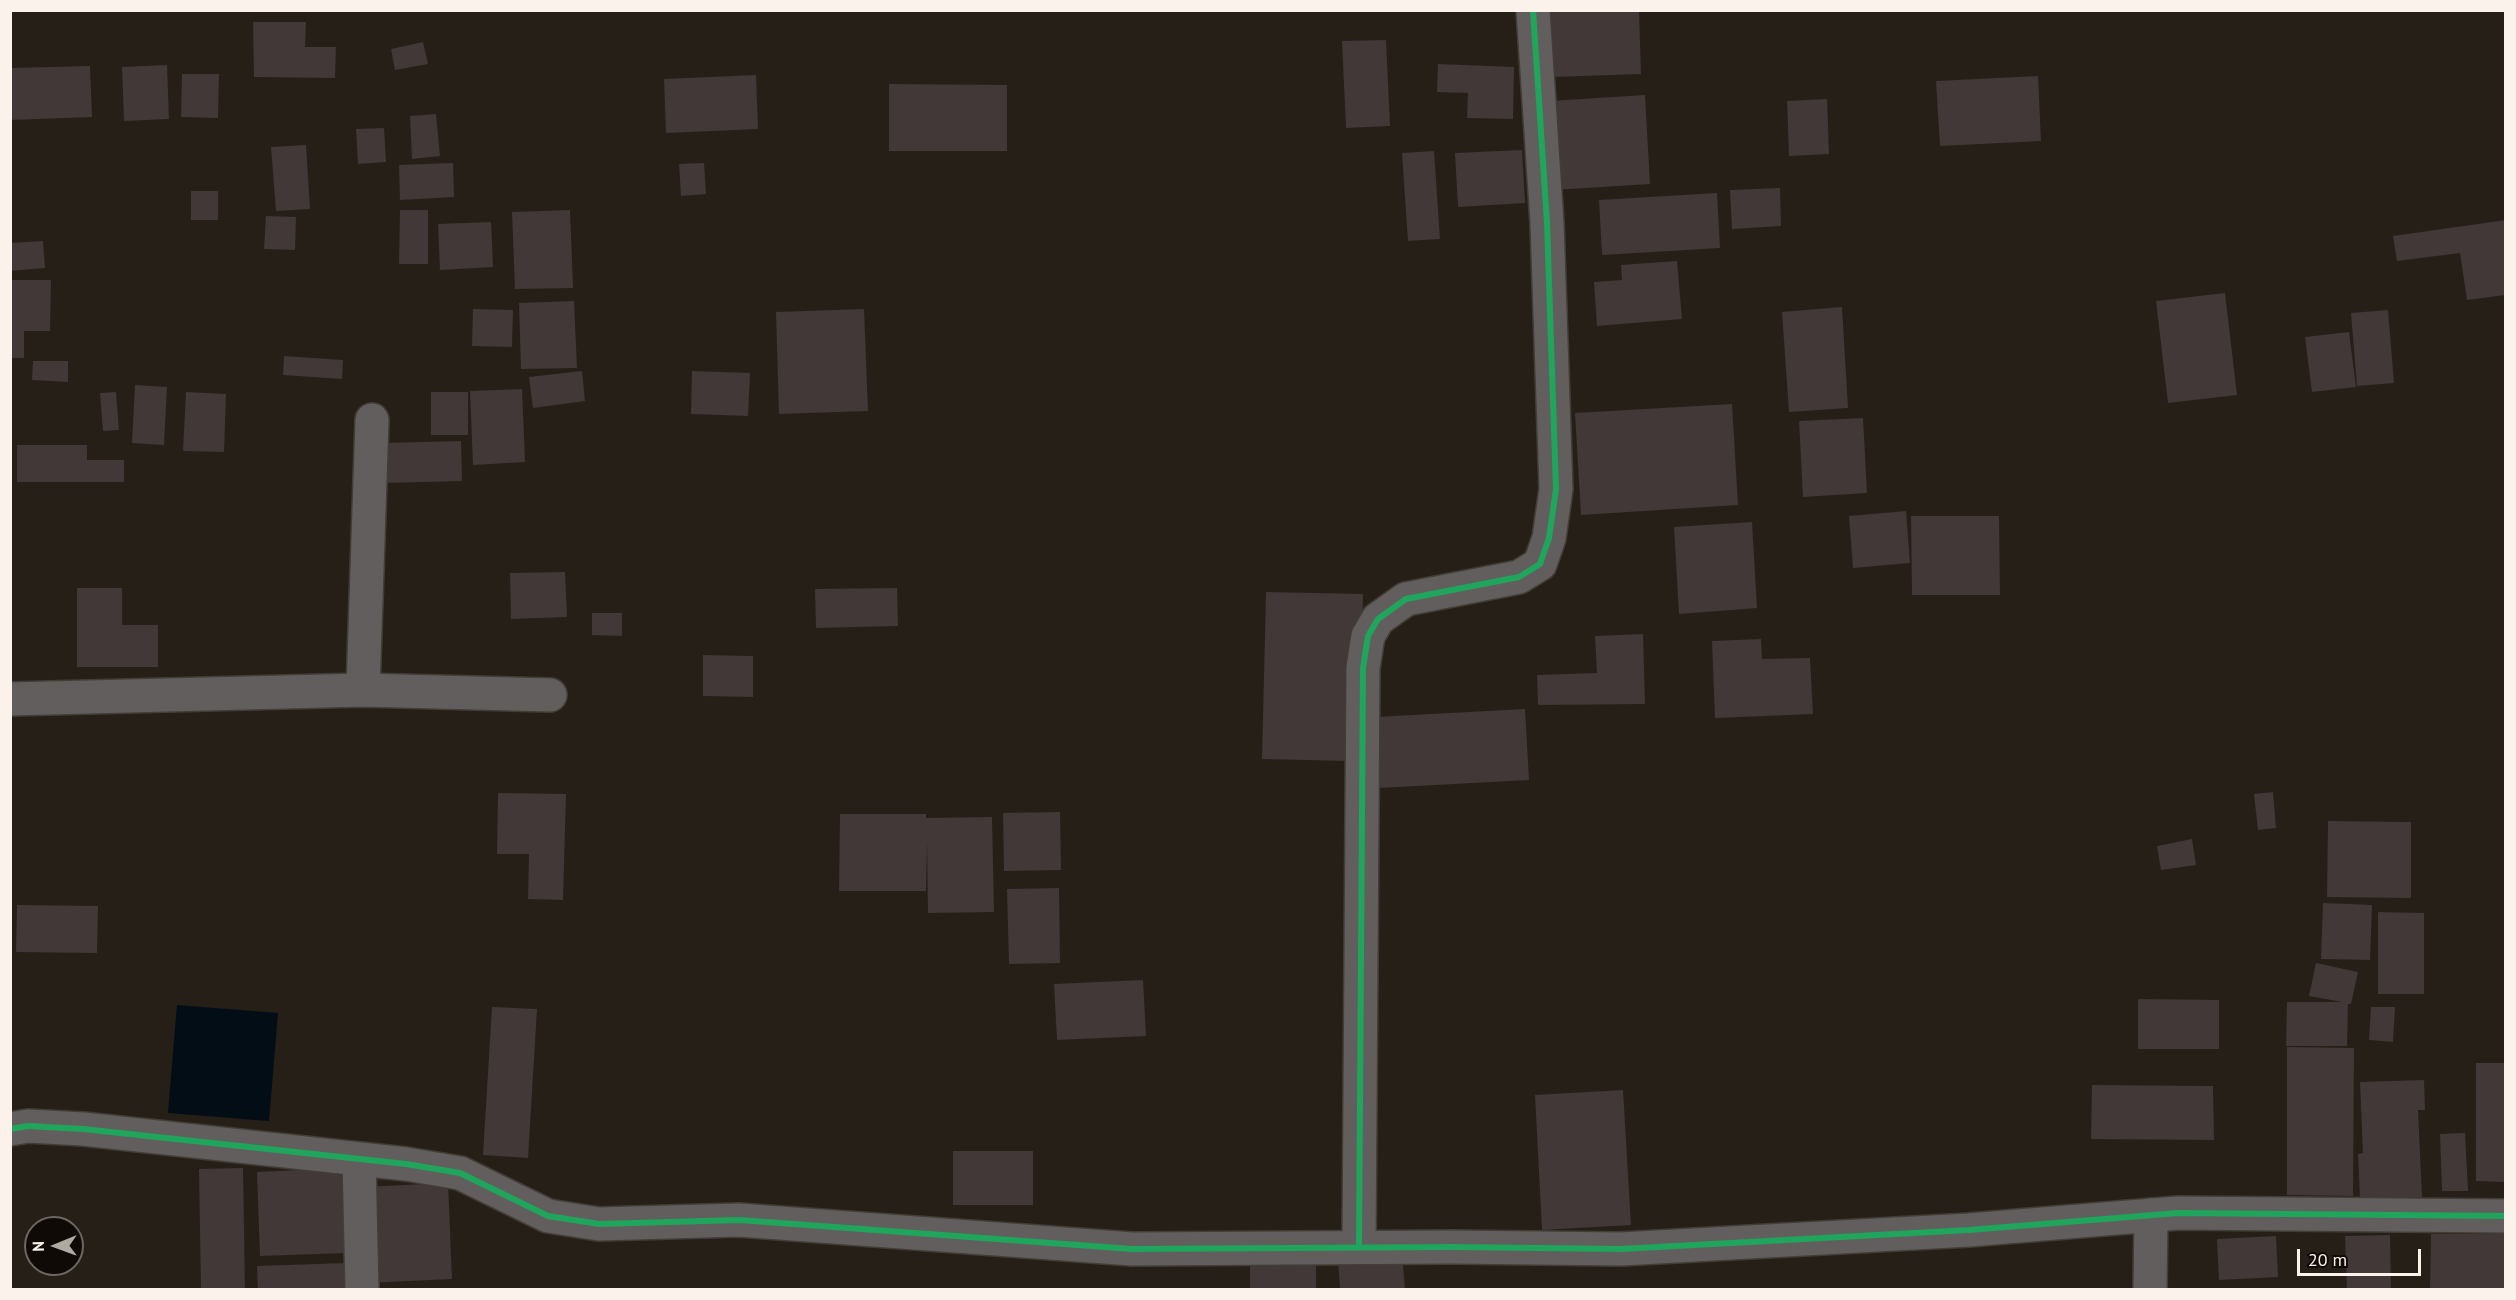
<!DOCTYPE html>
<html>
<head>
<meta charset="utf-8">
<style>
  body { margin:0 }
  #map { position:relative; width:2516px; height:1300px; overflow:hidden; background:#251f18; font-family:"PT Sans",sans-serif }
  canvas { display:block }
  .frame { position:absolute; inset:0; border:12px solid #fbf3eb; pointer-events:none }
  .north { position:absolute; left:24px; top:1216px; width:60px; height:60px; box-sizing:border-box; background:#0f0a06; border:2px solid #6d6762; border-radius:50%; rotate:269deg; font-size:16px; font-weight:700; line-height:24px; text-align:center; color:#fbf3eb }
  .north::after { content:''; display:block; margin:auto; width:21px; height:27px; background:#b0a9a1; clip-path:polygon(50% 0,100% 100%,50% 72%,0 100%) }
  .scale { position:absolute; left:2297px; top:1249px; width:124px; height:27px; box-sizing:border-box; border:3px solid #fbf3eb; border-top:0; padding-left:8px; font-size:18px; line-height:21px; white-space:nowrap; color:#fbf3eb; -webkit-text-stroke:4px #0f0a06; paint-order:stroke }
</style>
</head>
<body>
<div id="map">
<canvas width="2516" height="1300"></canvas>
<div class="frame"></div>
<div class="north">N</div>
<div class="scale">20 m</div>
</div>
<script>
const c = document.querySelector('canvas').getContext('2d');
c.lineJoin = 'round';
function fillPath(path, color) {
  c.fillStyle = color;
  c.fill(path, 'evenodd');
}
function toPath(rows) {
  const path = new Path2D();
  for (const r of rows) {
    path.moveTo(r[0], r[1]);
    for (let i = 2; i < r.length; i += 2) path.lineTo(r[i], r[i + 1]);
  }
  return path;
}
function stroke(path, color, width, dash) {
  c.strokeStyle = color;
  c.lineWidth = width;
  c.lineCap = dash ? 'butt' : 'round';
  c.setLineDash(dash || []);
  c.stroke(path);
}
fillPath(toPath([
  [177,1005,278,1013,269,1121,168,1113]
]), '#030d16');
fillPath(toPath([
  [1549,10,1639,10,1641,74,1552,77],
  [253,22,306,22,305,47,336,47,335,78,254,77],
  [1386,40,1390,126,1346,128,1342,41],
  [423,42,428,64,395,70,391,49],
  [1438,64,1514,67,1513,119,1467,118,1468,93,1437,92],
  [167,65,169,119,124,121,122,67],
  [90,66,92,117,10,120,10,68],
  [182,74,219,74,218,118,181,117],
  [756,75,758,129,666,133,664,79],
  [2038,76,2041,141,1940,146,1936,81],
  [889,84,1007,85,1007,151,889,151],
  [1645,95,1650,184,1554,190,1549,101],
  [1827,99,1829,154,1789,156,1787,101],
  [436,114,440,156,412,159,410,116],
  [384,128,386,162,358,164,356,129],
  [306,145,310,209,276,211,271,147],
  [1522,150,1525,203,1458,207,1455,153],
  [1434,151,1440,239,1408,241,1402,153],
  [453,163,454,197,400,200,399,165],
  [704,163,706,194,681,196,679,164],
  [1780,188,1781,226,1732,229,1730,190],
  [191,191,218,191,218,220,191,220],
  [1717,193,1720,248,1602,255,1599,200],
  [400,210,428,210,428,264,399,264],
  [570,210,573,288,515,289,512,212],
  [266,216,296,217,295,250,264,249],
  [2506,220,2506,295,2467,300,2460,253,2397,261,2393,236],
  [491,222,493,267,440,270,438,224],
  [43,241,45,268,10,271,10,243],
  [1677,261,1682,319,1597,326,1594,282,1622,280,1621,265],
  [10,280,51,280,50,331,24,331,24,358,10,358],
  [2225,293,2237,395,2168,403,2156,301],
  [574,301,577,368,521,369,519,303],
  [1842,307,1848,408,1789,412,1782,312],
  [473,309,513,310,512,347,472,346],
  [864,309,868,411,779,414,776,312],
  [2388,310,2394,383,2357,386,2351,313],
  [2349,332,2356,387,2312,392,2305,337],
  [284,356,343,360,342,379,283,375],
  [33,361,68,361,68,382,32,380],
  [582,371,585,401,533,408,529,377],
  [692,371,750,373,748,416,691,414],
  [135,385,167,387,164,445,132,443],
  [522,389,525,462,473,465,470,391],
  [116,392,119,430,103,431,100,393],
  [186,392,226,394,224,452,183,451],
  [431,392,468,392,468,435,431,435],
  [1732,404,1738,505,1581,515,1575,413],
  [1863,418,1867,493,1803,497,1799,421],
  [461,441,462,481,385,483,384,443],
  [17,445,87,445,87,460,124,460,124,482,17,482],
  [1906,511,1910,563,1853,568,1849,516],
  [1911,516,1999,516,2000,595,1912,595],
  [1752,522,1757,608,1679,614,1674,527],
  [565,572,567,617,511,619,510,573],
  [77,588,122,588,122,625,158,625,158,667,77,667],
  [897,588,898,626,816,628,815,589],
  [1266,592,1363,594,1362,642,1350,641,1348,761,1262,759],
  [592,613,622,613,622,636,592,635],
  [1643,634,1645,704,1538,705,1537,675,1597,673,1595,636],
  [1761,639,1762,659,1810,658,1813,714,1715,718,1712,641],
  [703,655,753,656,753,697,703,696],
  [1525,709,1529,780,1379,788,1375,717],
  [2273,792,2276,828,2258,830,2254,794],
  [498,793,566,794,563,900,528,899,529,854,497,854],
  [1060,812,1061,870,1004,871,1003,813],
  [840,814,926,814,926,818,992,817,994,912,928,913,927,843,926,891,839,891],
  [2328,821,2411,822,2411,898,2327,897],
  [2192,839,2196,865,2161,870,2157,846],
  [1059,888,1060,963,1009,964,1007,889],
  [2323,903,2372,905,2370,960,2321,959],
  [17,905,98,906,97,953,16,952],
  [2378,912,2424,913,2424,994,2378,994],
  [2316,963,2358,972,2351,1004,2348,1004,2347,1046,2286,1046,2287,1002,2342,1002,2309,996],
  [1143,980,1146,1036,1057,1040,1054,984],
  [2138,999,2219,1000,2219,1049,2138,1049],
  [492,1007,537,1009,528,1158,483,1155],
  [2371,1007,2395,1007,2393,1042,2369,1040],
  [2287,1047,2354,1048,2353,1196,2287,1195],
  [2476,1063,2506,1063,2506,1182,2476,1181],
  [2424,1080,2425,1110,2418,1110,2422,1197,2360,1199,2358,1154,2363,1153,2360,1082],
  [2092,1085,2213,1086,2214,1140,2091,1139],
  [1623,1090,1631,1225,1542,1230,1535,1095],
  [2465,1133,2468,1191,2442,1191,2440,1134],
  [953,1151,1033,1151,1033,1205,953,1205],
  [243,1168,245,1290,201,1290,199,1169],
  [344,1168,346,1253,260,1256,257,1172],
  [448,1183,452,1279,366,1283,362,1187],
  [2431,1234,2506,1234,2506,1290,2430,1290],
  [2390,1235,2391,1290,2347,1290,2345,1236],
  [2276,1236,2278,1277,2219,1280,2217,1239],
  [1402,1253,1405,1290,1340,1290,1338,1258],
  [1316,1261,1316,1290,1250,1290,1250,1262],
  [347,1263,347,1290,258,1290,257,1266]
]), '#413837');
const street = toPath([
  [363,690,372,420],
  [10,699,363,690,550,695],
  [10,1129,28,1126,83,1129,406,1164,460,1173,548,1216,599,1224,739,1220,1132,1249,1452,1247,1621,1249,1969,1230,2178,1213,2506,1216],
  [359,1159,362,1290],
  [1359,1247,1363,668,1368,636,1378,619,1406,599,1519,577,1540,564,1549,538,1556,489,1547,223,1533,10],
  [2150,1290,2151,1215]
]);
stroke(street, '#423d36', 36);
stroke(street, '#625e5d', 33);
stroke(toPath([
  [10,1129,28,1126,83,1129,406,1164,460,1173,548,1216,599,1224,739,1220,1132,1249,1452,1247,1621,1249,1969,1230,2178,1213,2506,1216],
  [1359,1247,1363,668,1368,636,1378,619,1406,599,1519,577,1540,564,1549,538,1556,489,1547,223,1533,10]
]), '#20a55d', 6);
</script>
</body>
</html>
